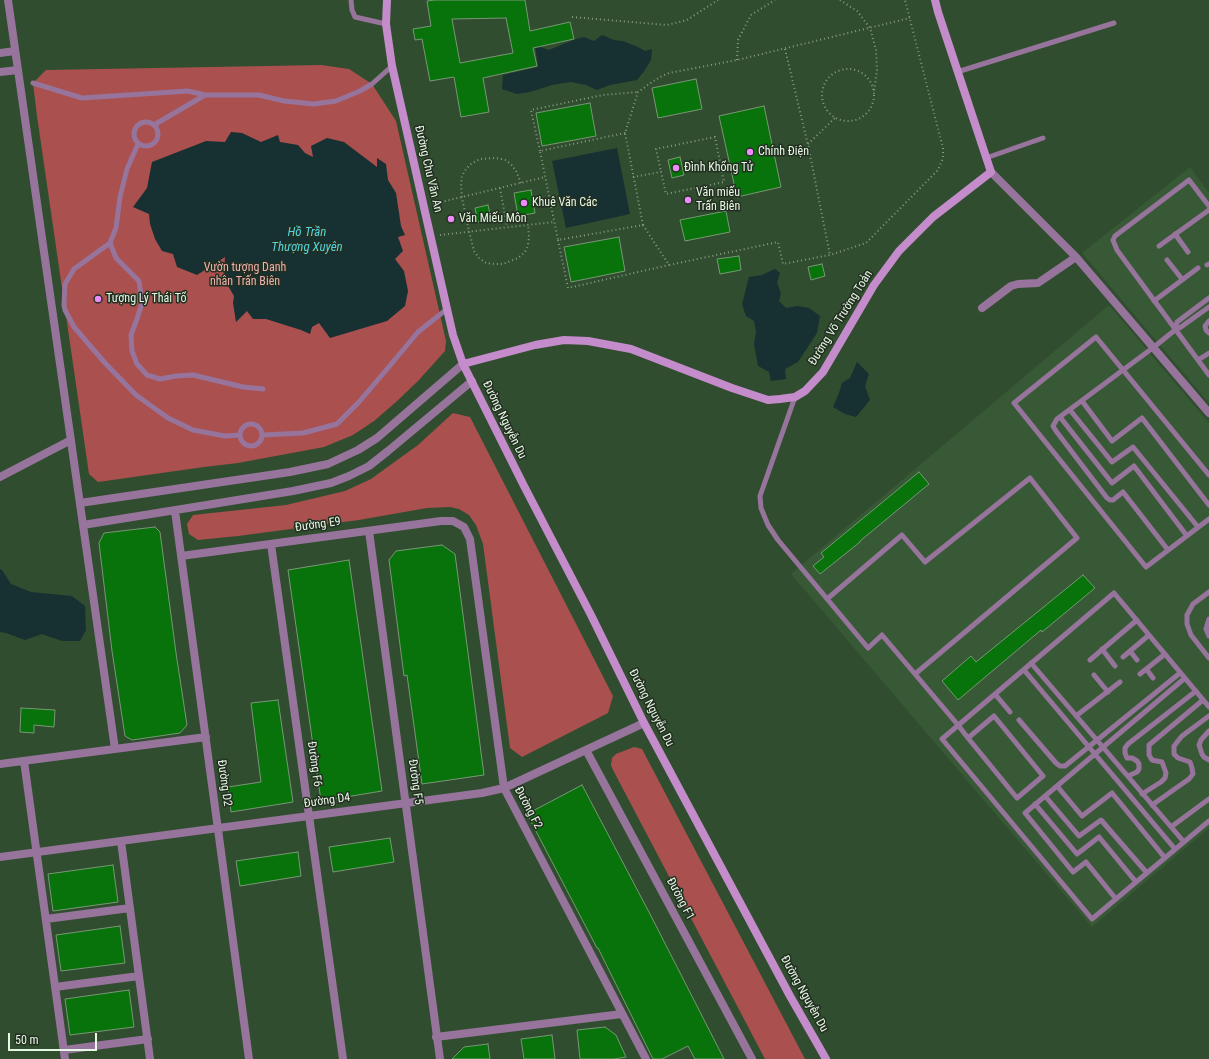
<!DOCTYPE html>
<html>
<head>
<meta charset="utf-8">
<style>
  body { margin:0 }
  #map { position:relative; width:1209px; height:1059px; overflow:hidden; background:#314d2f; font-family:"Roboto Condensed",sans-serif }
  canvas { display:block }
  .scale { position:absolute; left:8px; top:1033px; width:89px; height:18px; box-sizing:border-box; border:2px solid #e7f8e5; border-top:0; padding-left:5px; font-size:12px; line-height:14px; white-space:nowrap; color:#e7f8e5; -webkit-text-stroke:3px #222f21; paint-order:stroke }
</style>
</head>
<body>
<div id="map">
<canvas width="1209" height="1059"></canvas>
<div class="scale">50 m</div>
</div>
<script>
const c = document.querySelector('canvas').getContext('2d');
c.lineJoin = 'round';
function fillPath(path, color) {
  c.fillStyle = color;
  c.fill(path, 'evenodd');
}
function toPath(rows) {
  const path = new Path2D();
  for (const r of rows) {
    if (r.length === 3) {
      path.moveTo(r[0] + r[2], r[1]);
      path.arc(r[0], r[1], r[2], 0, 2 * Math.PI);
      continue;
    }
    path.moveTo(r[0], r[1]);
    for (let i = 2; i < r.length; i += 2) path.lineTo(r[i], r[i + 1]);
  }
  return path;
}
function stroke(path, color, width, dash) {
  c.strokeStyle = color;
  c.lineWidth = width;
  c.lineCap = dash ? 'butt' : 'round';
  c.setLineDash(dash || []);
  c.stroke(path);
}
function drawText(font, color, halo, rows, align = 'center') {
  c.font = font + ' "Roboto Condensed",sans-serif';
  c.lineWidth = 3;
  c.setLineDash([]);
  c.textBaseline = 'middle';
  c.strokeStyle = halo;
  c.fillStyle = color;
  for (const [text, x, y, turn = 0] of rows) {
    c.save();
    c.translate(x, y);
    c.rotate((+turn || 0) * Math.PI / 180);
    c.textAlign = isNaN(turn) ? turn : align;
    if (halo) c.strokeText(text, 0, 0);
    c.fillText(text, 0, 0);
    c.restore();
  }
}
fillPath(toPath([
  [1190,167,1209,193,1209,403,1082,253],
  [1109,305,1209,423,1209,828,1092,927,791,574]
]), '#385935');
fillPath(toPath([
  [321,65,349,69,372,84,396,121,446,341,445,351,418,381,396,402,374,421,353,435,324,447,238,463,204,467,98,482,89,474,37,116,33,83,46,70],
  [453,413,470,417,613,696,608,713,522,757,510,748,483,544,476,525,469,515,459,509,450,507,427,508,359,520,238,536,198,540,189,534,187,524,193,515,286,505,345,491,371,479,418,445],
  [634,747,642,749,805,1059,765,1059,613,770,611,765,612,758,616,754]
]), '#aa504f');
fillPath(toPath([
  [602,35,614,40,623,41,638,47,645,51,652,49,651,60,645,70,637,80,610,85,597,90,586,85,571,82,552,85,530,92,517,94,502,89,503,75,538,67,535,45,549,50,576,39,584,37,594,41],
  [231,132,242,133,261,142,278,135,280,142,298,145,305,153,313,157,311,146,327,138,344,142,377,167,377,158,386,164,388,180,396,193,401,226,405,235,398,237,403,251,395,259,404,271,408,291,405,306,387,321,330,338,319,323,312,327,310,334,301,330,266,319,253,319,247,311,236,322,233,303,234,296,224,279,225,257,197,275,177,267,173,254,162,251,155,239,150,224,149,214,133,207,147,188,152,162,206,141,225,142],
  [617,148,630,214,566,228,552,161],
  [775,269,780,273,777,282,781,294,779,301,786,308,797,306,809,308,820,316,817,333,798,362,785,369,786,379,771,381,769,372,758,366,754,344,756,331,754,321,746,316,742,304,749,277,762,275],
  [857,362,869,374,865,386,870,400,856,417,845,414,833,407,839,393,842,383,850,378],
  [0,569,2,570,11,584,31,592,72,596,85,606,86,630,80,641,62,641,42,634,25,640,6,633,0,632]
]), '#173032');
const building = toPath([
  [434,0,525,0,530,31,570,22,574,39,533,48,537,66,483,78,489,112,461,117,454,77,430,81,422,39,415,40,413,29,431,26,427,1,434,0],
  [506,18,513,53,460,63,452,19,506,18],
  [696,79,702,109,658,118,652,88,696,79],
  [590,103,596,136,542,146,536,113,590,103],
  [764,106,781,187,737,197,719,116,764,106],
  [680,157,684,175,672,178,668,160,680,157],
  [531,190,535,213,518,216,514,193,531,190],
  [488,205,491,219,478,222,475,208,488,205],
  [726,211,730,232,685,241,680,220,726,211],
  [619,237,625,271,571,282,564,247,619,237],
  [739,256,741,270,720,274,717,259,739,256],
  [822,264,825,276,811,280,808,267,822,264],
  [919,472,929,484,860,541,860,542,820,574,813,566,824,557,821,553,919,472],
  [155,527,160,532,176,653,187,725,180,733,132,740,125,736,112,651,99,543,104,533,155,527],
  [442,545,455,554,484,775,422,784,407,675,404,676,389,560,396,551,442,545],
  [349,560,382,791,321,801,288,570,349,560],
  [1083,575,1095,588,1042,632,1041,630,958,700,942,681,971,656,976,662,1083,575],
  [278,700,293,802,231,812,228,787,261,782,251,703,278,700],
  [21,708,55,710,54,727,34,725,34,733,20,732,21,708],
  [582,785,650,914,724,1059,695,1059,688,1046,662,1059,653,1059,598,948,597,948,527,814,582,785],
  [390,838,394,862,333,872,329,847,390,838],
  [298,852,301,876,240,886,236,861,298,852],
  [113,865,118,902,53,911,48,874,113,865],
  [120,926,125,963,61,971,56,935,120,926],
  [129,990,134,1027,70,1035,65,999,129,990],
  [605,1027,616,1035,626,1057,614,1059,580,1059,577,1030,605,1027],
  [552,1035,555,1059,524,1059,521,1039,552,1035],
  [488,1044,490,1059,452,1059,464,1047,488,1044]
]);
fillPath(building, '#08720b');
stroke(building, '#799776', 1);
stroke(toPath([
  [840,0,857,11,870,28,876,50,877,70,874,92],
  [572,17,667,25,687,20,718,0],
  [785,49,808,145,830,255],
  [737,60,738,40,751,15,775,0],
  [848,95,26],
  [625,133,540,151,558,240,643,225,625,133,638,92,655,80,662,76,669,73,737,60,910,18],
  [808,144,836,117],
  [540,151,531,110,603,95,638,92],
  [633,177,661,172,666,194,724,182,715,137,656,149,661,172],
  [521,183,516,171,511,164,505,160,496,158,480,159,471,164,466,169,462,176,461,184,462,198,469,231,474,251,479,258,486,263,494,264,503,264,518,258,525,252,528,245,529,237,528,225],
  [500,188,507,227],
  [433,204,545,177],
  [643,225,669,265,778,242,783,264,830,255,866,243,938,170,943,158,943,148,905,0],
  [440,235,554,222],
  [558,240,568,288,669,265]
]), '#859c83', 2, [1, 3]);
stroke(toPath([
  [351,0,352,10,355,17,386,24],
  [957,72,1114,23],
  [33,83,82,98,188,91,205,95,259,95,284,101,314,104,336,101,360,91,372,84,392,66],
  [146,134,12],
  [154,125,205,95],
  [138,144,127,169,120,197,116,228,110,243,74,269,65,284,64,305,65,310,74,327,105,363,136,395,168,418,193,430,225,436,240,435],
  [986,158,1043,138],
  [1209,206,1189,180,1115,236,1113,240,1117,250,1209,375],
  [1175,234,1188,252],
  [110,243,116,258,139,281,142,303,137,319,131,335,132,351,137,364,147,375,160,379,176,376,193,375,243,387,263,389],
  [1159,246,1209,210],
  [1167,260,1182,279],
  [1207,265,1209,264],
  [1154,301,1198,268],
  [1209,321,1205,326,1206,330,1209,333],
  [1175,330,1177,322,1209,298],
  [1198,360,1209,353],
  [795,397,760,496,761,508,768,525,778,540,868,648,882,635,958,725,968,738,1017,798,1043,776,994,716,968,738],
  [1082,401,1112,441,1142,418,1209,505],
  [1070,410,1112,462,1133,447,1198,527],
  [1060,417,1112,483,1134,466,1187,536],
  [251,435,11],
  [263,435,303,433,337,424,359,402,387,369,418,332,447,309],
  [1209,475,1096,337,1014,403,1146,567,1209,519],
  [1168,550,1123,492,1113,500,1110,500,1107,498,1056,431,1053,426,1057,419,1154,347,1175,330,1181,327,1209,307],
  [1209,592,1193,604,1187,615,1187,624,1191,635,1209,658],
  [827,599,902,535,925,562,1030,478,1077,538,915,674],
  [1209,619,1206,629,1209,636],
  [1102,649,1115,666],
  [1130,651,1137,660],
  [1123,657,1149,635],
  [1090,660,1137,620],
  [1031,663,1184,842],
  [1024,670,1175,849],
  [1147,670,1153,678],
  [1140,674,1165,654],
  [1094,675,1108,692],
  [995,694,1010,712],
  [1209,707,1114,593,942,739,1092,919,1209,821],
  [1076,716,1120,682],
  [1019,720,1056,763,1060,766,1065,766,1180,673],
  [1209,731,1201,740,1199,745,1202,754,1204,757,1209,760],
  [1128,776,1137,772,1139,769,1139,764,1137,761,1132,758,1127,758,1125,753,1125,748,1128,744,1196,691],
  [1057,786,1082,816,1112,793,1165,858],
  [1142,794,1161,782,1165,778,1166,773,1162,762,1152,760,1149,755,1149,745,1203,700],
  [1045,796,1079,836,1101,820,1147,873],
  [1035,804,1077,854,1099,837,1136,882],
  [1152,805,1189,779,1193,774,1192,768,1190,762,1178,758,1174,754,1174,746,1182,736,1209,716],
  [1171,827,1209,799],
  [1116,899,1086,862,1073,872,1025,813,1185,678]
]), '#97749b', 5);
stroke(toPath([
  [8,0,115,749],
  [0,53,15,51],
  [0,72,18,70],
  [991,172,1076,257,1209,413],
  [982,308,1011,286,1018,284,1038,283,1076,257],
  [0,477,71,440],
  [80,503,290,472,328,464,358,450,377,438,463,364],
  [175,511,249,1059],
  [83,525,293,491,331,483,349,476,369,466,388,451,472,381],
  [369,531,440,1059],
  [271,544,343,1059],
  [181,556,441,521,453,521,464,527,470,539,504,788,646,1059],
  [586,750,752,1059],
  [24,761,65,1059],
  [0,764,206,737],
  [121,841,150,1059],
  [0,857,482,793,504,788,644,723],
  [46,919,130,908],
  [55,987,139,976],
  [436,1037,622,1014],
  [64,1050,148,1039]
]), '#97749b', 8);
stroke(toPath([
  [387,0,386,24,392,66,447,309,453,335,463,364,523,484,591,615,644,723,790,996,826,1059],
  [463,364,535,345,564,340,588,341,631,349,732,388,768,400,780,399,795,397,805,391,823,372,874,285,899,251,933,217,991,172,938,12,935,0]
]), '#c48ccb', 8);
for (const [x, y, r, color] of [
  [750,152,4,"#ed8cf9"],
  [676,168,4,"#ed8cf9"],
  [688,200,4,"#ed8cf9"],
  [524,203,4,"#ed8cf9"],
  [451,219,4,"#ed8cf9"],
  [98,299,4,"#ed8cf9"]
]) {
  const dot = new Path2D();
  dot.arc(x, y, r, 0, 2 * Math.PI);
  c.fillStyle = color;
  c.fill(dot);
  stroke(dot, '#222f21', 1.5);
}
drawText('12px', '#e7f8e5', '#222f21', [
  ["Chính Điện",758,152],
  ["Đình Khổng Tử",684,168],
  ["Văn miếu",696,193],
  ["Trấn Biên",696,207],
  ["Khuê Văn Các",532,203],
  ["Văn Miếu Môn",459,219],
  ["Tượng Lý Thái Tổ",106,299]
], 'left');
drawText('12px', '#e7f8e5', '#222f21', [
  ["Đường Chu Văn An",428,169,77],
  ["Đường Võ Trường Toản",841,318,-58],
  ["Đường Nguyễn Du",504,420,64],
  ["Đường E9",318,525,-8],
  ["Đường Nguyễn Du",651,708,63],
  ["Đường F6",314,764,82],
  ["Đường F5",415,782,82],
  ["Đường D2",224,783,82],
  ["Đường D4",327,801,-8],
  ["Đường F2",528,808,62],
  ["Đường F1",680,899,62],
  ["Đường Nguyễn Du",804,994,61]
]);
drawText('12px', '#efb0ac', '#222f21', [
  ["Vườn tượng Danh",245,268],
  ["nhân Trấn Biên",245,282]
]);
drawText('italic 13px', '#52d4de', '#222f21', [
  ["Hồ Trần",307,233],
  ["Thượng Xuyên",307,248]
]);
</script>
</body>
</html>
